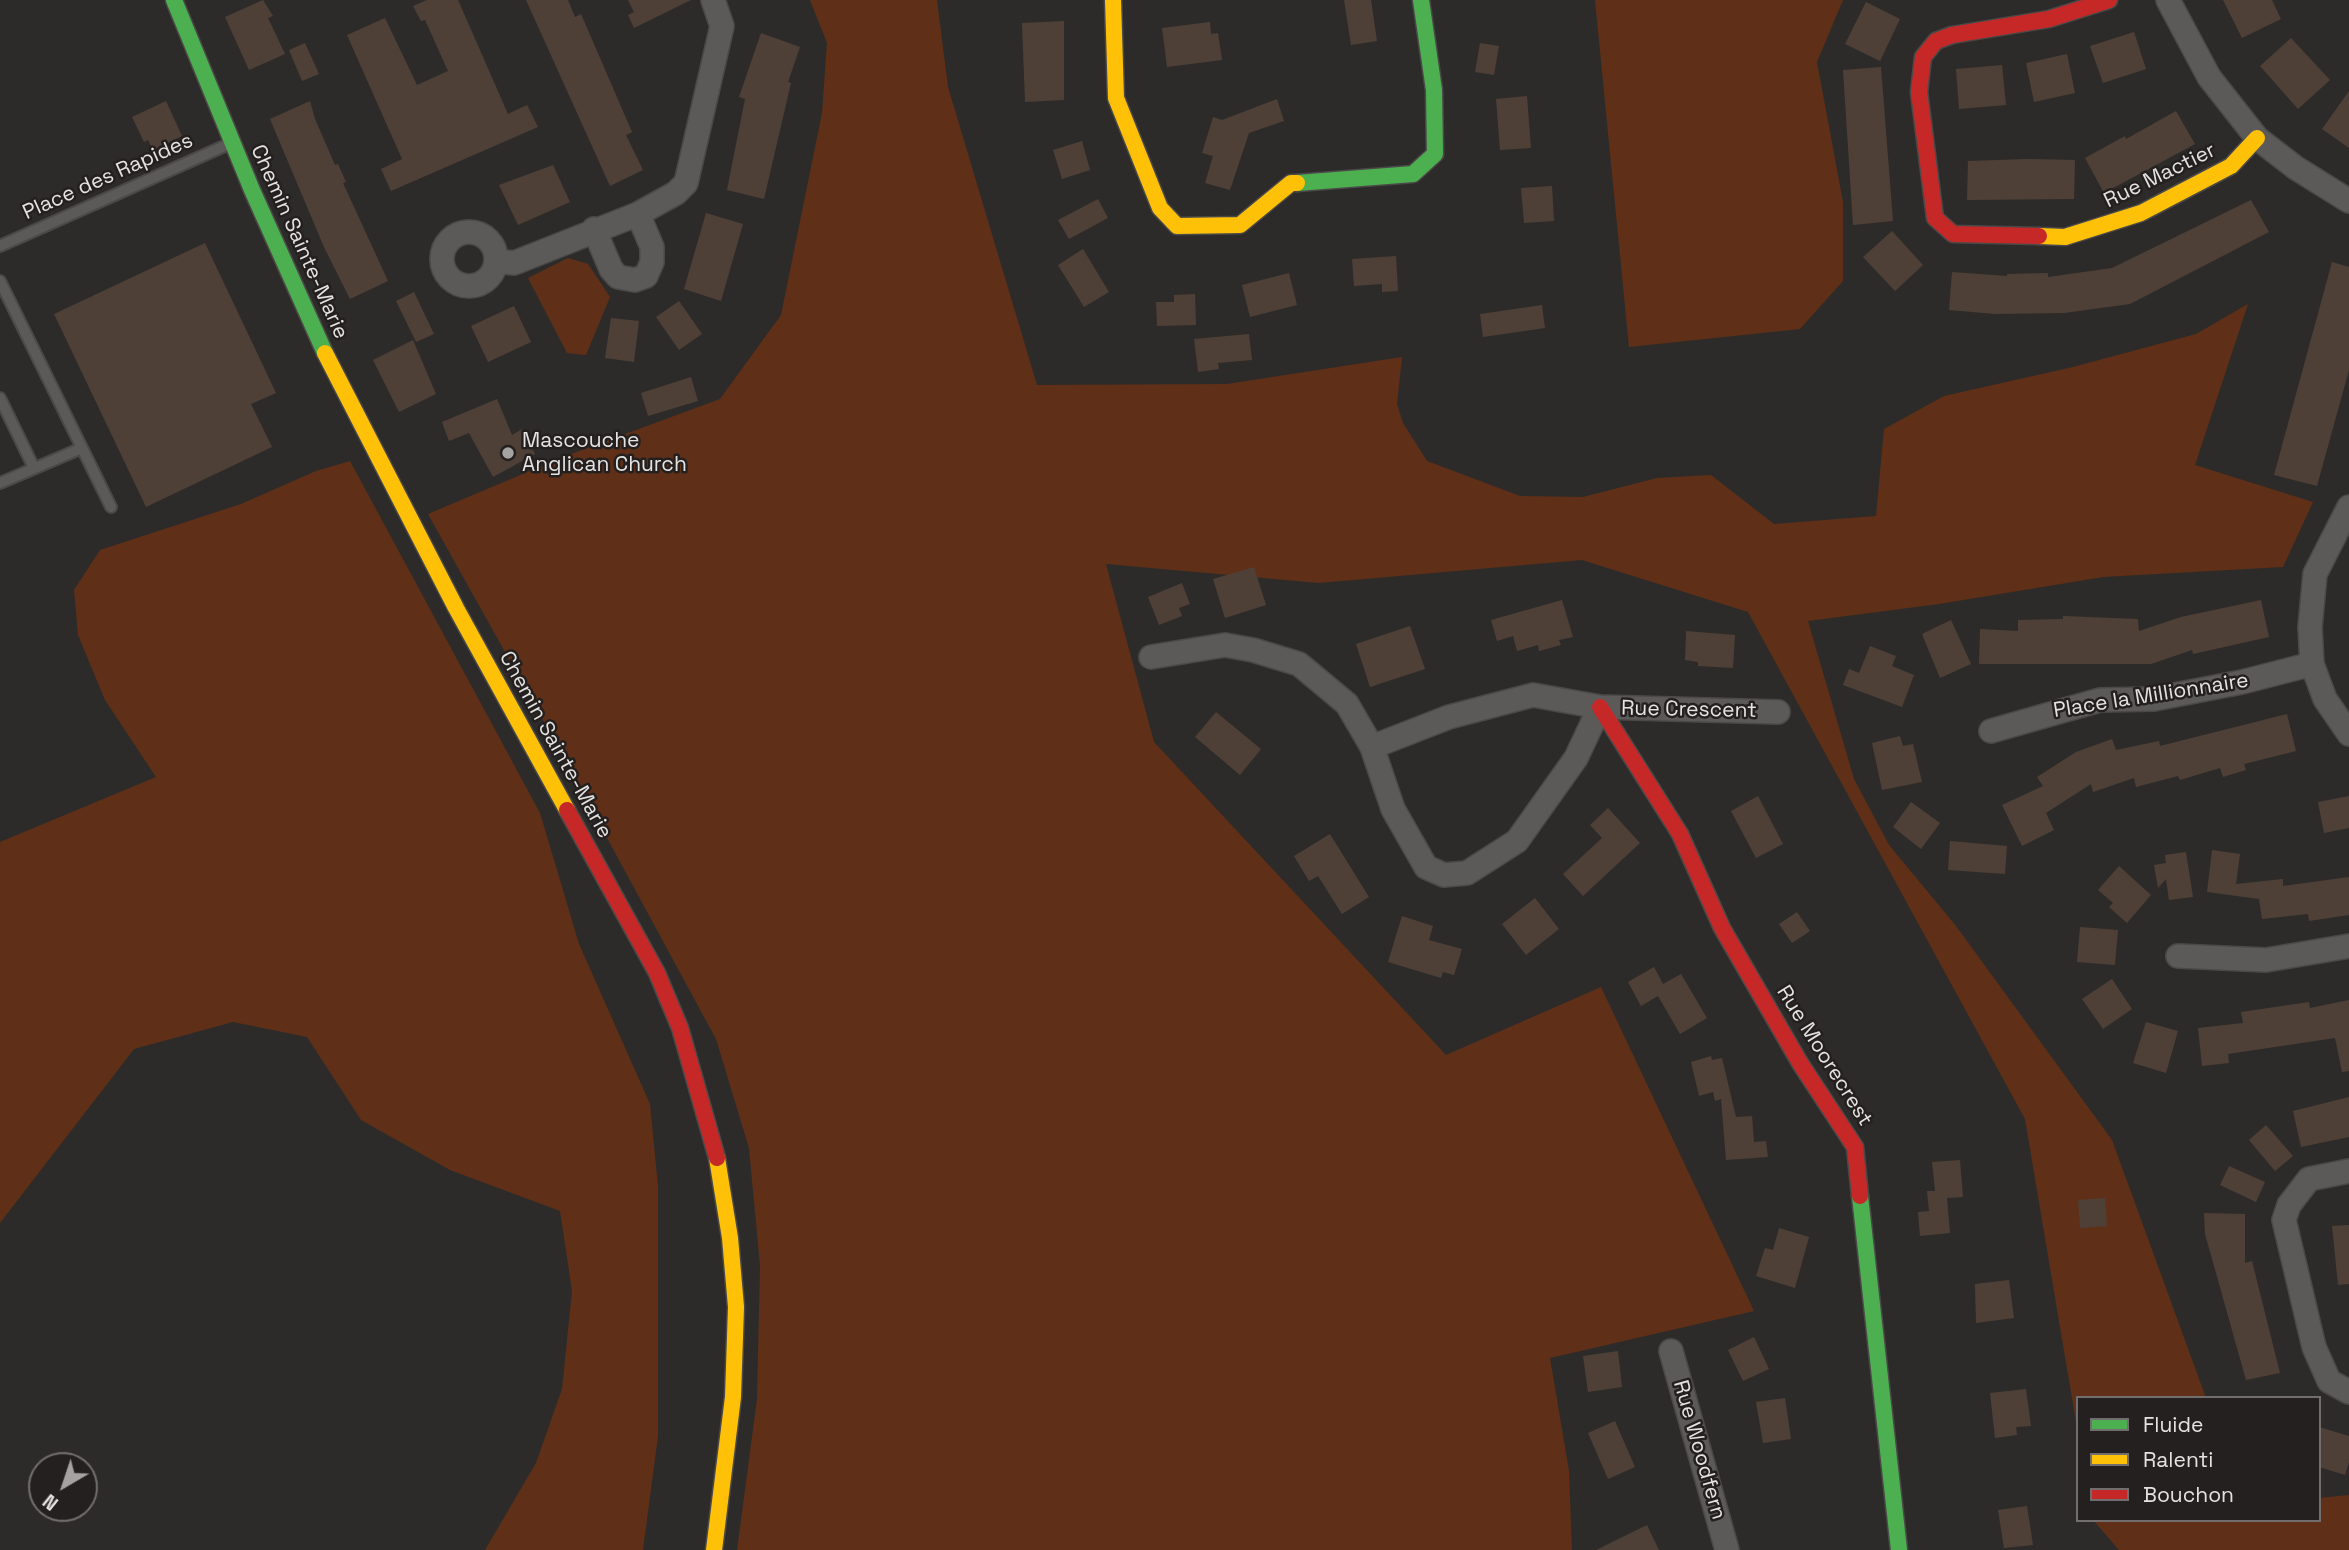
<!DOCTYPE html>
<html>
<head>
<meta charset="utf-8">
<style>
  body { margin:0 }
  #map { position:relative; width:2349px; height:1550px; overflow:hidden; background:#2d2b29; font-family:"Space Grotesk",sans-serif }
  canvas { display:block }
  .legend { position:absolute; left:2076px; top:1396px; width:245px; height:126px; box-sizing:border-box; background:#24201f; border:2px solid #716e6d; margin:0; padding:9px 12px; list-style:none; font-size:21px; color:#e5e3e1 }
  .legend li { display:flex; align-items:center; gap:14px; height:35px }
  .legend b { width:35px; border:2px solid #716e6d }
  .north { position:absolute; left:28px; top:1452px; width:70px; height:70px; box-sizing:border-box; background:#24201f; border:2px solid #716e6d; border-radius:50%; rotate:219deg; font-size:19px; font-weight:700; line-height:28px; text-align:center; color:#e5e3e1 }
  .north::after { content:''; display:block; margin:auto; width:24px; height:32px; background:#a5a3a1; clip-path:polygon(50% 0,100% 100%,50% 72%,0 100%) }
</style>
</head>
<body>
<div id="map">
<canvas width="2349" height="1550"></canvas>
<ul class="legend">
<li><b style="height:9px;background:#4caf50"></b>Fluide</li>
<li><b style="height:9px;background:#ffc107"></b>Ralenti</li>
<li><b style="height:9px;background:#c62828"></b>Bouchon</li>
</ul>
<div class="north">N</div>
</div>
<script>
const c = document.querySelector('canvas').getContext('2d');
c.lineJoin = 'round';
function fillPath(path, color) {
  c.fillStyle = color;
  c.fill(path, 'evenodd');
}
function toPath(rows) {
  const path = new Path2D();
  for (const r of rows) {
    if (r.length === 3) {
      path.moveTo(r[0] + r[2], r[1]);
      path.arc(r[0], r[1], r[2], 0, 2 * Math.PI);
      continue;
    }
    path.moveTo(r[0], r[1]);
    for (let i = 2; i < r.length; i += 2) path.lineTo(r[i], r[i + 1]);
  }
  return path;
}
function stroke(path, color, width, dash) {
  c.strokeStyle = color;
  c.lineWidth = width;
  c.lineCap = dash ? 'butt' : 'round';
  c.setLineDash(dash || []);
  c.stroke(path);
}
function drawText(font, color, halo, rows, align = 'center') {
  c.font = font + ' "Space Grotesk",sans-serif';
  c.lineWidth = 5;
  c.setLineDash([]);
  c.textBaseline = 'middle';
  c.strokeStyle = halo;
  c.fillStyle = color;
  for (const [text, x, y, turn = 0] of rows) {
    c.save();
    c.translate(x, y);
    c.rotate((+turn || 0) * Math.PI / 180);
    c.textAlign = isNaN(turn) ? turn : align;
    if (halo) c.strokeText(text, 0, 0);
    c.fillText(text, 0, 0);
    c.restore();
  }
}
fillPath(toPath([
  [810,0,937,0,948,87,1037,385,1227,384,1402,357,1397,404,1403,423,1427,461,1520,496,1583,497,1657,478,1711,475,1774,524,1876,516,1884,429,1944,396,2073,367,2196,334,2248,304,2195,465,2313,502,2283,567,2103,577,1939,604,1808,621,1854,779,1889,845,1956,926,2112,1140,2206,1398,2078,1398,2078,1434,2025,1119,1748,612,1582,560,1319,583,1106,564,1154,742,1446,1055,1601,987,1754,1311,1550,1358,1569,1471,1572,1550,737,1550,757,1399,760,1266,749,1148,716,1039,548,729,428,514,563,457,720,399,781,315,822,113,827,43],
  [1595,0,1843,0,1817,62,1843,202,1843,281,1800,329,1629,347],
  [568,258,588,264,610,297,586,355,567,353,528,278],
  [350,461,540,813,579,944,650,1104,658,1187,658,1436,643,1550,485,1550,536,1463,562,1389,572,1291,560,1211,450,1170,361,1120,307,1037,233,1022,134,1049,0,1223,0,842,156,777,105,700,78,635,74,590,100,550,241,504,316,471],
  [2349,1495,2349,1550,2119,1550,2093,1520,2319,1520,2319,1498]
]), '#5f3017');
fillPath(toPath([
  [263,0,273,16,268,18,285,54,249,70,225,17],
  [427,0,458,0,508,114,527,105,538,127,391,191,381,169,402,159,347,35,385,18,417,85,448,71,425,20,421,21,413,6],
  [526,0,568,0,575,17,581,14,632,132,626,135,643,170,610,186],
  [628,0,691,0,634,28,628,15,634,12],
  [1344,0,1371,0,1377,41,1351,45],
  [2223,0,2272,0,2281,19,2242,38],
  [1866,2,1900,19,1880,61,1845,44],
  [1064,21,1064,100,1025,102,1022,23],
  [1210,22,1211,34,1218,33,1222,60,1167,67,1162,28],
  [2134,32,2146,69,2103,83,2090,46],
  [761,33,800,47,788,82,791,83,764,199,727,190,745,99,739,97],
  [2291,38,2330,80,2298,109,2260,66],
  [305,43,319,74,302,81,289,50],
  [1480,43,1499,46,1494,75,1475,72],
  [2067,54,2075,93,2034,102,2026,63],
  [2002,65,2006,105,1959,109,1956,69],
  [1881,67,1893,221,1853,225,1843,70],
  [2349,91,2349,148,2322,129],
  [1527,96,1531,148,1500,150,1496,99],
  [1277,99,1284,121,1249,133,1230,190,1205,183,1213,156,1202,153,1213,117,1222,120],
  [166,101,182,136,153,150,148,140,144,142,132,117],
  [310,101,315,119,335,165,338,164,346,182,343,183,388,281,350,299,324,247,270,119],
  [2176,111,2195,144,2104,193,2085,158,2125,136,2126,139],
  [1082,141,1090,170,1062,179,1053,150],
  [2028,159,2075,160,2074,199,1967,200,1968,161],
  [553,165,570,202,518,225,499,185],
  [1552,186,1554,221,1524,223,1521,188],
  [1098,199,1108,218,1069,239,1058,220],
  [2251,200,2269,232,2130,304,2064,313,1995,314,1949,310,1952,272,2007,276,2007,274,2048,273,2048,277,2112,268],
  [706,213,743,224,721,301,684,289],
  [1892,231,1923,265,1895,291,1863,257],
  [205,243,276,393,251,404,272,447,146,507,54,314],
  [1083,249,1109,292,1084,307,1058,265],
  [1396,256,1398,291,1382,292,1382,284,1354,286,1352,259],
  [2332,262,2349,267,2349,370,2317,486,2274,475],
  [1289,273,1297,305,1250,317,1242,285],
  [414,292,434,334,416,342,396,301],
  [1195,294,1196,325,1157,326,1156,302,1174,302,1174,295],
  [679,301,702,334,679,350,656,317],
  [1542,305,1545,328,1483,337,1480,314],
  [514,306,531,342,488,362,471,326],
  [611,318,639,321,634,362,605,358],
  [1249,334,1252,360,1218,363,1219,369,1198,372,1194,339],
  [413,340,436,394,399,412,373,360],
  [691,377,698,401,648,416,641,393],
  [497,399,512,435,522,429,535,454,493,477,469,433,449,441,442,422],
  [1254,567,1266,605,1225,618,1213,579],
  [1182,583,1190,604,1179,608,1182,616,1159,625,1148,597],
  [1562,600,1573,637,1559,640,1561,645,1539,651,1538,645,1517,651,1513,636,1497,641,1491,620],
  [2261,600,2269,637,2193,654,2192,650,2151,664,1979,664,1980,629,2018,631,2018,620,2063,619,2063,616,2138,619,2139,631,2181,617],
  [1951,620,1971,664,1940,678,1922,634],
  [1410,626,1425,669,1370,687,1356,644],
  [1686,631,1735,635,1733,668,1698,666,1698,662,1685,660],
  [1870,646,1896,656,1892,666,1914,675,1902,707,1843,685,1849,669,1859,673],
  [1216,712,1261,749,1240,775,1195,737],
  [2287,714,2296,751,2244,764,2246,770,2223,777,2220,768,2180,780,2178,776,2136,787,2134,778,2093,792,2091,784,2046,813,2054,830,2022,846,2002,805,2043,786,2037,777,2076,752,2112,739,2116,750,2159,741,2160,746],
  [1900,736,1903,746,1913,744,1922,782,1882,790,1872,743],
  [1758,796,1783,844,1756,858,1731,811],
  [2349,796,2349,828,2324,833,2318,802],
  [1911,802,1940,823,1921,849,1893,827],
  [1608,808,1640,843,1583,896,1563,874,1602,838,1590,825],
  [1330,834,1369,897,1342,914,1318,876,1309,881,1294,856],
  [1950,841,2007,846,2005,874,1948,870],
  [2212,850,2240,854,2236,884,2283,879,2283,886,2349,877,2349,915,2309,921,2308,914,2262,919,2259,899,2207,892],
  [2186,852,2193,897,2169,900,2166,879,2158,888,2154,865,2166,863,2165,855],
  [2119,866,2151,895,2127,923,2109,907,2113,903,2098,890],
  [1535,898,1559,929,1526,955,1502,924],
  [1797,912,1810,931,1792,943,1779,924],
  [1402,916,1433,926,1429,940,1462,949,1454,975,1443,972,1441,978,1388,962],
  [2080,927,2118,930,2115,965,2077,962],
  [1654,967,1663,984,1681,974,1707,1018,1680,1034,1658,996,1641,1006,1628,982],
  [2112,979,2132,1009,2103,1029,2082,999],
  [2349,1000,2349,1071,2342,1072,2335,1038,2228,1054,2229,1063,2202,1066,2198,1028,2243,1023,2241,1012,2309,1002,2310,1008],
  [2146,1022,2178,1031,2166,1073,2133,1063],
  [1711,1056,1712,1060,1722,1058,1736,1117,1752,1116,1754,1142,1766,1141,1768,1157,1726,1160,1721,1099,1715,1101,1713,1092,1699,1096,1691,1062],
  [2349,1097,2349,1137,2301,1147,2293,1111],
  [2266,1125,2293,1156,2275,1171,2249,1140],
  [1960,1160,1963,1197,1947,1198,1950,1233,1920,1236,1918,1212,1929,1211,1927,1191,1935,1191,1932,1162],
  [2229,1166,2265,1182,2256,1202,2220,1185],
  [2105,1198,2107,1226,2080,1228,2078,1200],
  [2204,1213,2245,1214,2245,1263,2252,1261,2280,1373,2246,1380,2205,1234],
  [2349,1225,2349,1284,2338,1285,2332,1226],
  [1779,1228,1809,1237,1795,1288,1756,1276,1765,1248,1773,1250],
  [2009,1280,2014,1318,1976,1323,1975,1284],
  [1754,1337,1769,1369,1743,1381,1728,1350],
  [1618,1351,1622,1387,1588,1392,1583,1356],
  [2026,1389,2031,1426,2016,1427,2017,1435,1995,1438,1990,1393],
  [1785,1398,1791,1439,1763,1443,1756,1402],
  [1615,1421,1635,1467,1608,1479,1588,1433],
  [2319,1427,2349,1436,2349,1462,2345,1475,2319,1467],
  [2027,1506,2033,1545,2004,1548,1998,1510],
  [1647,1525,1659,1550,1596,1550]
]), '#4f4037');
const lane = toPath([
  [0,246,229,144],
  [0,281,111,507],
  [0,398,34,468],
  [0,483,82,448]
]);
const street = toPath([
  [2168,0,2209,77,2257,138,2296,168,2349,201],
  [594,229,611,269,618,277,635,280,646,276,652,262,652,247,638,214],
  [469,259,27],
  [496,261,514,263,638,214,676,193,686,183,722,26,713,0],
  [2349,507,2315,574,2310,627,2312,664,2325,699,2349,734],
  [1151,657,1225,645,1253,650,1299,664,1347,704,1372,747],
  [1600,707,1576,758,1517,841,1467,873,1444,875,1426,867,1393,809,1372,747,1449,717,1533,695,1600,707,1778,712],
  [1991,731,2100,700,2154,699,2242,682,2312,664],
  [2178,956,2266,960,2349,946],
  [2349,1171,2309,1179,2289,1205,2284,1220,2314,1347,2329,1381,2349,1392],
  [1671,1351,1727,1550]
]);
const fast = toPath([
  [174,0,252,190,325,353],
  [1297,183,1413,174,1435,154,1434,90,1421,0],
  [1860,1196,1899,1550]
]);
const slow = toPath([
  [1113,0,1116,98,1160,208,1177,226,1240,225,1291,183,1297,183],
  [2039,236,2065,237,2141,213,2231,166,2257,138],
  [325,353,456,608,567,810],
  [714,1550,733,1397,736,1307,730,1238,717,1158]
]);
const jam = toPath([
  [2039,236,1953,234,1935,218,1919,92,1923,57,1936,41,1952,35,2049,19,2109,0],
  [1600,707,1680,834,1722,928,1800,1063,1855,1147,1860,1196],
  [567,810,657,973,680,1028,717,1158]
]);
stroke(lane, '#4b4948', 14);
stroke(street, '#4b4948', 26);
stroke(fast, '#4b4948', 19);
stroke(slow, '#4b4948', 19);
stroke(jam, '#4b4948', 19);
stroke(lane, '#5c5a59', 10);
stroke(street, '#5c5a59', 23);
stroke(fast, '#4caf50', 16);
stroke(slow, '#ffc107', 16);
stroke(jam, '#c62828', 16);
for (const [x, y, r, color] of [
  [508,453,7,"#a5a3a1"]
]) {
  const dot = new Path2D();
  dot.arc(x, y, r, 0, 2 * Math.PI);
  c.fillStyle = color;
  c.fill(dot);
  stroke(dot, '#24201f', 2.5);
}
drawText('21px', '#e5e3e1', '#24201f', [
  ["Rue Mactier",2160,176,-26],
  ["Place des Rapides",108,177,-24],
  ["Chemin Sainte-Marie",299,242,66],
  ["Place la Millionnaire",2151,696,-9],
  ["Rue Crescent",1689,710,1],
  ["Chemin Sainte-Marie",555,745,61],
  ["Rue Moorecrest",1824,1056,58],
  ["Rue Woodfern",1699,1450,74]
]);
drawText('21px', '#e5e3e1', '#24201f', [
  ["Mascouche",522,441],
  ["Anglican Church",522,465]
], 'left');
</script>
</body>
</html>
